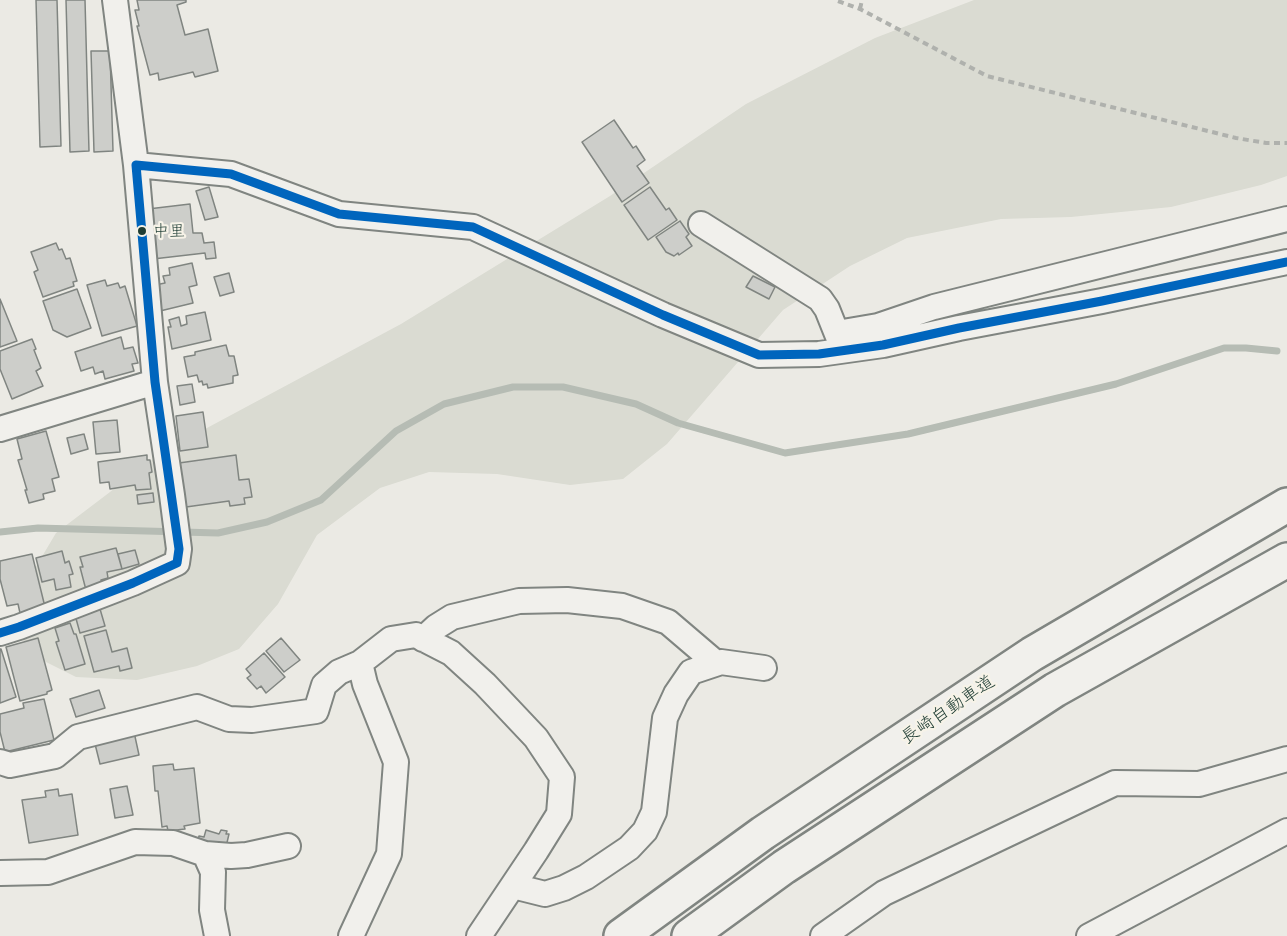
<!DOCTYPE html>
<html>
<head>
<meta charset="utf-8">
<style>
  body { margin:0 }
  canvas { display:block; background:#ebeae4 }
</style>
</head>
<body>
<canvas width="1287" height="936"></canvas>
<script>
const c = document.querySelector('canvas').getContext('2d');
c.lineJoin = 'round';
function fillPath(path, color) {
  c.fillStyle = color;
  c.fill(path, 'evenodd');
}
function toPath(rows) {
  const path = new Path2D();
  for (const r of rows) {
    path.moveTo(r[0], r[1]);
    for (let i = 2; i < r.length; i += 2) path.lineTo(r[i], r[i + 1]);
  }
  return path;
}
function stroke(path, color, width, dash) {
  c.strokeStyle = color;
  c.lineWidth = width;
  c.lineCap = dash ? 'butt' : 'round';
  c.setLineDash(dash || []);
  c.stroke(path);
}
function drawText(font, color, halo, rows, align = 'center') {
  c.font = font + ' Delius,"Klee One",sans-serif';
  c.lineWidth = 4.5;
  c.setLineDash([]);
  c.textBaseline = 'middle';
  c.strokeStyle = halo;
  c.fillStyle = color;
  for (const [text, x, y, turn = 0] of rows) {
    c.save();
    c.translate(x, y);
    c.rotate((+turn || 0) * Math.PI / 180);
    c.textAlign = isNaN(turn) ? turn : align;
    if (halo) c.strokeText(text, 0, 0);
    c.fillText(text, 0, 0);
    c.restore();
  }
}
fillPath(toPath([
  [974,0,1287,0,1287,176,1261,185,1171,207,1071,217,1001,219,907,238,850,266,783,310,667,444,623,479,570,485,497,474,429,472,380,488,317,535,278,604,239,649,197,666,137,680,76,677,28,653,19,627,31,575,56,533,164,451,401,324,610,196,746,104,875,38]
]), '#dadbd2');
stroke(toPath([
  [0,532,38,528,218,533,267,522,321,500,396,431,444,404,513,387,563,387,636,404,678,423,785,453,908,434,1116,384,1224,348,1246,348,1277,351]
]), '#b6bcb4', 7);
const building = toPath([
  [36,0,57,0,61,146,40,147,36,0],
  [66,0,85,0,89,151,70,152,66,0],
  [137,0,186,0,186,2,177,5,185,35,208,29,218,71,195,77,193,72,159,80,158,73,150,75,137,26,139,26,135,10,139,10,137,0],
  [91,51,110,51,113,151,94,152,91,51],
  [614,120,633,148,636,146,645,160,637,166,649,183,622,202,582,142,614,120],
  [209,187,218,217,205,220,196,191,209,187],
  [650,187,666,210,669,208,677,220,648,240,624,205,650,187],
  [190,204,193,233,202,233,204,243,214,242,216,258,206,259,205,253,153,259,148,209,190,204],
  [680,221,689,234,686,237,692,246,679,255,678,253,674,256,666,252,656,237,680,221],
  [56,243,59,250,62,249,66,259,70,258,77,281,73,282,74,286,43,297,34,272,38,270,31,252,56,243],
  [192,263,197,285,189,287,193,303,160,311,155,285,165,283,163,276,170,275,169,268,192,263],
  [229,273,234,292,220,296,214,277,229,273],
  [753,276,775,287,769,299,746,287,753,276],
  [105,280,107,286,118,283,120,288,125,286,137,326,102,336,87,285,105,280],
  [77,289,91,328,67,337,53,330,43,301,77,289],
  [0,299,17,341,0,347,0,299],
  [205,312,211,340,172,349,168,327,171,327,169,320,179,317,181,326,187,324,186,316,205,312],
  [121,337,124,349,133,347,138,363,132,364,134,371,105,379,103,371,95,374,93,367,81,371,75,352,121,337],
  [32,339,36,349,34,350,41,368,36,371,43,386,12,399,0,369,0,351,32,339],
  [226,345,229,356,234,356,238,375,233,376,233,383,208,388,207,384,203,385,202,381,199,382,197,375,188,377,184,357,195,355,195,352,226,345],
  [192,384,195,402,180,405,177,386,192,384],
  [203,412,208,447,180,451,176,416,203,412],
  [117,420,120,452,96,454,93,422,117,420],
  [46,431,59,477,52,479,55,491,43,494,44,499,29,503,25,490,27,490,18,460,22,459,17,439,46,431],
  [84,434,88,449,71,454,67,438,84,434],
  [147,455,147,460,150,460,152,472,149,473,151,489,136,490,135,485,110,489,109,482,100,483,98,462,147,455],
  [236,455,239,480,249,479,252,497,244,498,245,504,230,506,229,501,186,507,179,463,236,455],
  [153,493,154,502,138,504,137,495,153,493],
  [116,548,122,569,107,572,108,578,101,580,102,586,86,590,80,567,83,567,80,557,116,548],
  [135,550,139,564,122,569,118,554,135,550],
  [62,551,65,563,69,561,73,574,69,575,71,587,56,590,54,579,42,582,36,558,62,551],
  [32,554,45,607,20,613,18,604,7,606,0,579,0,561,32,554],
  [100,609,105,626,80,633,75,615,100,609],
  [70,623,74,634,76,634,85,664,65,670,56,642,59,641,55,628,70,623],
  [106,630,112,652,127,648,132,668,120,671,119,666,94,672,84,636,106,630],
  [38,638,52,690,47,692,47,694,20,701,6,647,38,638],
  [281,638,300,660,284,672,266,651,281,638],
  [0,649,1,649,16,697,0,703,0,649],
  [264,653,285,677,266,693,261,686,257,689,247,678,251,675,246,669,264,653],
  [99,690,105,708,76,717,70,699,99,690],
  [44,699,54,740,5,752,0,732,0,714,24,708,23,703,44,699],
  [134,732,139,755,100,764,94,740,134,732],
  [173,764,174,770,194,768,200,823,184,826,185,829,168,831,167,826,162,827,158,791,155,791,153,766,173,764],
  [127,786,133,815,115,818,110,789,127,786],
  [58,789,59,796,72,794,78,835,29,843,22,800,46,797,45,791,58,789],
  [206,830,219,834,221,830,227,831,226,834,229,834,225,851,197,843,199,836,204,837,206,830]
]);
fillPath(building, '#cdceca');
stroke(building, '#808581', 1.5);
const minor = toPath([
  [136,165,231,174,339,214,473,227,663,315,759,355,819,354,883,345,959,328,1102,301,1287,262],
  [701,224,820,299,827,309,843,349],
  [837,333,878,326,934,307,1287,219],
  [0,429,155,382],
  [0,633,19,627,133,583,177,563,179,549,172,495,155,382,136,165,115,0],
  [423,639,436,627,452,617,519,601,567,600,622,606,668,622,716,663],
  [0,762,10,765,55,756,78,737,197,707,229,719,252,720,316,711,324,685,339,672,360,663],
  [205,854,231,856,247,855,288,846],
  [0,873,48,872,135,842,173,843,205,854,213,872,212,910,217,936],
  [513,886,545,894,564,888,586,877,629,848,645,831,654,812,665,718,676,694,691,672,721,662,764,668],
  [351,936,389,854,396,762,365,684,360,663,391,639,416,635,451,653,485,684,536,738,562,777,559,814,536,851,479,936],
  [823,936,884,893,1115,783,1199,784,1287,759],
  [1089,936,1287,831]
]);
const highway = toPath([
  [621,936,763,833,1032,654,1287,505],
  [689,936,784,867,1055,690,1287,560]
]);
stroke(minor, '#808581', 28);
stroke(highway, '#808581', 38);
stroke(toPath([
  [838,1,860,9,987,76,1236,138,1266,143,1287,143],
  [860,9,862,0]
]), '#afb1ad', 4, [6, 4.5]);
stroke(minor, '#f1f0ec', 24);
stroke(highway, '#f1f0ec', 33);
stroke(toPath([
  [136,165,231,174,339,214,473,227,663,315,759,355,819,354,883,345,959,328,1102,301,1287,262],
  [0,633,19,627,133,583,177,563,179,549,155,382,136,165]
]), '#0065bd', 9);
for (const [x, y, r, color] of [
  [142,231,5,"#1f3d34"]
]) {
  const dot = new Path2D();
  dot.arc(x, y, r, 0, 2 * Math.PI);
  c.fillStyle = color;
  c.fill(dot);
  stroke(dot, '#f7f3e8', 2);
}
drawText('16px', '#1f3d34', '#f7f3e8', [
  ["中里",153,231]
], 'left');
drawText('18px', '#1f3d34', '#f7f3e8', [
  ["長崎自動車道",948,710,-34]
]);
</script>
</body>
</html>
